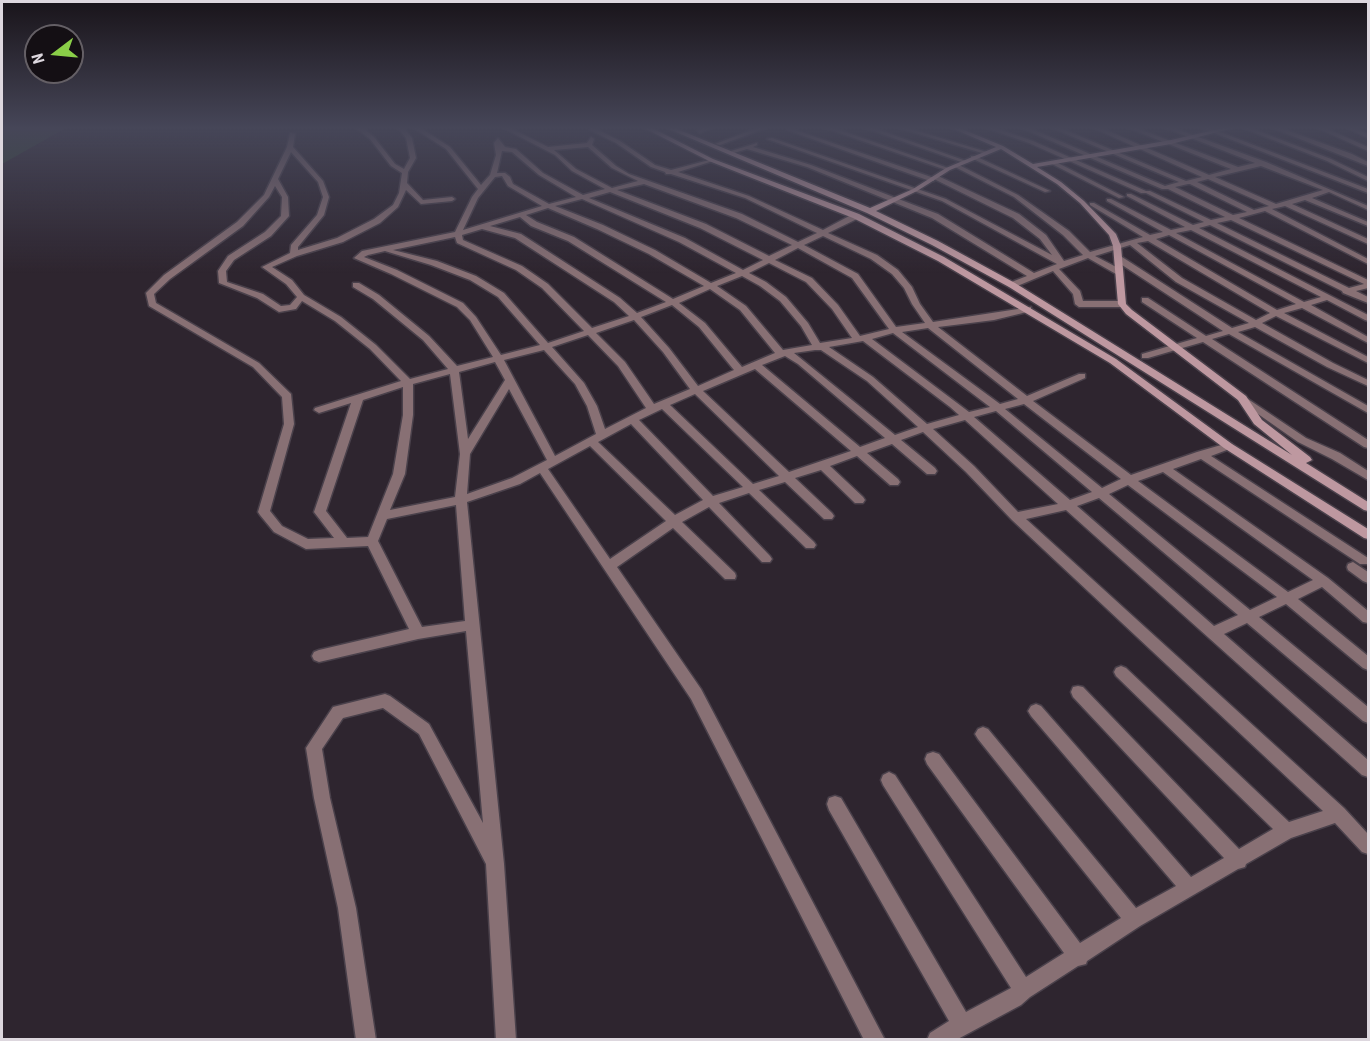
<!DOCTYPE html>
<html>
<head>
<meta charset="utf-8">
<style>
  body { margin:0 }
  #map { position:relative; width:1370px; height:1041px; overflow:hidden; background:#2e252f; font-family:"Roboto Condensed",sans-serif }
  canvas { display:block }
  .frame { position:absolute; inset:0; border:3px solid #ddd7de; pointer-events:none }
  .north { position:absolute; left:24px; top:24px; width:60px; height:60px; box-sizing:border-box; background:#140f14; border:2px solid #645f65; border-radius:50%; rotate:254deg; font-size:16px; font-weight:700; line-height:24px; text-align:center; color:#ddd7de }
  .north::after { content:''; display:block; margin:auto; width:21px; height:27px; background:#8ace48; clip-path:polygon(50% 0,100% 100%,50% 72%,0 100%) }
</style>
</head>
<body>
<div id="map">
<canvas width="1370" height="1041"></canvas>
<div class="frame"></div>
<div class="north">N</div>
</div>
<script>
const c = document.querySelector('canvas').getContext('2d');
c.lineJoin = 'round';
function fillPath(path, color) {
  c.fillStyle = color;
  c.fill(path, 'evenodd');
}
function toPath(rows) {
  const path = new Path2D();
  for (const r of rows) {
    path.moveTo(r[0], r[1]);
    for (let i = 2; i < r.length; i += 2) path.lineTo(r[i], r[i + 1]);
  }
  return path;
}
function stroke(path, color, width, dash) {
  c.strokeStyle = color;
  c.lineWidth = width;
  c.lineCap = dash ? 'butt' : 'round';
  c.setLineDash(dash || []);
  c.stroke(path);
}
fillPath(toPath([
  [2,127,68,127,2,164]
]), '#324934');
const street = toPath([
  [355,127,362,127,374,137,395,164,404,169,410,158,406,138,397,127,403,127,412,138,416,158,408,172,407,183,423,200,452,197,455,199,452,201,421,204,406,190,398,207,380,223,343,242,297,256,272,267,292,280,304,295,341,317,376,345,410,379,448,369,423,340,373,299,353,287,353,283,359,283,379,295,429,336,457,366,493,357,470,320,457,307,391,274,354,258,362,251,455,232,472,197,478,189,446,149,412,127,419,127,450,147,481,185,490,175,496,155,494,143,498,138,505,147,516,149,543,173,583,195,605,189,572,171,555,155,501,127,508,127,548,147,587,143,591,137,594,139,592,145,616,166,629,174,742,214,798,242,817,233,745,198,671,174,666,174,665,172,651,167,616,143,590,130,592,127,620,141,655,165,671,170,713,159,713,161,678,172,749,196,823,230,853,214,859,214,859,218,828,233,877,255,898,270,912,287,920,304,933,322,1031,307,1031,311,994,320,938,327,1027,396,1079,374,1085,374,1085,378,1033,401,1131,475,1197,452,1228,443,1232,444,1233,446,1232,448,1211,456,1368,558,1368,564,1360,564,1201,459,1173,469,1328,578,1368,611,1368,623,1363,622,1322,587,1298,599,1368,656,1368,670,1363,668,1286,604,1259,617,1368,707,1368,723,1363,721,1247,623,1224,634,1368,760,1368,777,1362,775,1066,510,1026,519,1344,808,1368,834,1368,854,1362,852,1335,823,1291,838,1246,864,1245,867,1238,869,1140,926,1087,961,1086,964,1078,966,1030,997,1021,1005,956,1040,927,1040,930,1033,949,1021,829,810,827,804,829,798,835,796,841,798,966,1012,1011,988,883,785,881,780,883,775,889,772,895,775,1026,977,1064,953,927,764,925,759,927,754,933,752,939,754,1080,943,1121,918,978,739,975,734,978,729,983,727,988,729,1136,908,1176,886,1031,716,1028,711,1031,706,1036,704,1041,706,1191,877,1224,858,1073,697,1071,692,1073,687,1078,686,1083,687,1239,849,1273,829,1116,676,1114,672,1116,668,1121,666,1126,668,1289,822,1323,811,1012,520,966,472,923,432,901,440,935,468,937,471,935,474,927,474,892,444,867,453,898,479,900,482,898,485,890,485,857,456,830,466,863,497,865,500,863,503,855,503,821,470,795,478,832,513,834,516,832,519,824,519,785,482,759,490,814,542,816,545,814,548,806,548,749,493,719,503,770,556,772,559,770,562,762,562,709,507,682,522,735,573,736,576,735,579,725,579,673,528,617,567,701,689,885,1040,864,1040,691,699,540,473,520,484,467,502,504,864,516,1040,496,1040,486,864,419,734,383,708,343,718,322,749,330,798,356,908,376,1040,356,1040,338,908,314,798,306,748,333,707,385,694,390,696,429,724,483,823,466,631,418,639,319,662,314,660,312,656,314,652,319,650,409,629,368,546,306,549,274,532,260,515,258,512,284,424,282,397,253,367,149,306,146,293,164,275,237,222,264,195,287,147,290,133,295,134,293,147,323,181,329,197,324,215,298,247,298,250,337,238,374,219,393,205,399,193,402,173,391,166,370,139,355,127],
  [588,147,612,168,638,181,612,188,576,169,554,150,588,147],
  [502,151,512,152,539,175,576,197,549,204,513,184,510,177,505,173,497,173,502,151],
  [291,152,318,182,323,197,317,215,291,245,290,253,262,267,286,284,297,297,290,305,281,306,263,294,227,282,226,271,234,260,271,236,289,216,288,197,278,179,291,152],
  [502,176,508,186,542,206,463,230,478,198,495,177,502,176],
  [644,184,736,218,792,245,769,256,706,224,617,190,644,184],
  [275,186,282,197,281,216,265,232,228,256,218,271,219,283,257,298,279,312,296,309,302,301,335,321,370,349,401,381,315,408,314,410,319,413,351,403,314,512,334,538,308,539,282,526,270,511,294,424,291,394,259,363,156,303,154,294,170,279,243,226,269,197,275,186],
  [610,192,700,228,763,260,743,270,685,238,589,198,610,192],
  [582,199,679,242,736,273,711,283,655,250,603,225,555,206,582,199],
  [548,208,597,229,649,254,704,286,673,299,574,237,537,222,526,215,548,208],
  [520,217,531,226,568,241,666,302,637,313,620,298,521,234,490,226,520,217],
  [482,229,515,238,614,302,629,316,592,328,548,284,522,266,463,240,462,235,482,229],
  [823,236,871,259,892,274,904,288,912,304,925,323,896,327,858,274,804,245,823,236],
  [455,237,457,243,516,270,542,288,584,331,548,343,504,293,476,276,437,261,393,250,455,237],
  [798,248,852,278,889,329,860,336,838,305,812,278,775,260,798,248],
  [385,251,431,265,470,280,498,297,540,345,501,355,476,317,463,303,397,270,364,257,368,255,385,251],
  [769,263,806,282,832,309,852,338,820,343,808,323,786,297,766,282,749,273,769,263],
  [742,276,760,286,780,301,801,326,812,345,783,350,746,306,717,286,742,276],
  [710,289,740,310,775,353,742,367,705,323,679,303,710,289],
  [672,305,699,327,734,370,698,386,669,348,641,317,672,305],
  [634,320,663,352,690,389,654,404,625,362,596,333,634,320],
  [928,328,1018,399,1000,404,902,332,928,328],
  [893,333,990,407,969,412,872,339,893,333],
  [588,335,618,366,646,408,605,429,597,406,584,383,552,347,588,335],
  [863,341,950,407,959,415,927,424,873,377,829,347,863,341],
  [544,350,575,384,587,406,596,434,555,456,504,360,544,350],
  [815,350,821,350,867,381,918,427,895,435,794,353,815,350],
  [785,356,798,364,885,438,860,447,762,365,785,356],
  [495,362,505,380,468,439,459,372,495,362],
  [755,369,851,451,789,472,703,391,755,369],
  [450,374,460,454,455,497,390,510,405,474,413,415,413,384,450,374],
  [403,387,403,415,393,474,368,537,347,538,326,511,363,400,403,387],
  [509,389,547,460,512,478,467,494,470,454,509,389],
  [695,394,779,476,753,484,670,405,695,394],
  [1024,404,1121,479,1102,488,1005,409,1024,404],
  [662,409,743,487,713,496,639,420,662,409],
  [996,411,1092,492,1070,500,974,417,996,411],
  [965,420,1058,504,1018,512,974,466,933,429,965,420],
  [631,424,703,500,675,515,598,442,631,424],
  [590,446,666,521,610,559,548,469,590,446],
  [1163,472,1313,580,1288,592,1138,481,1163,472],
  [1128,485,1277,597,1250,610,1109,494,1128,485],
  [1099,498,1238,615,1214,626,1077,506,1099,498],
  [456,505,465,621,422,627,378,541,387,519,456,505],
  [706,127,714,127,700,133,697,131,706,127],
  [760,127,769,127,720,145,715,144,760,127],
  [822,127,831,127,951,169,946,170,822,127],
  [862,127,871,127,969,162,964,163,862,127],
  [895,127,904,127,987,152,982,153,895,127],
  [983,127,992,127,1033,141,1146,191,1150,191,1211,220,1225,217,1168,189,1162,189,1019,127,1027,127,1165,186,1179,182,1050,127,1058,127,1186,181,1202,177,1091,127,1099,127,1209,175,1231,169,1126,127,1134,127,1238,167,1255,163,1163,127,1171,127,1266,162,1368,206,1368,210,1366,209,1329,192,1312,198,1368,222,1368,226,1305,200,1292,204,1368,239,1368,244,1285,206,1272,209,1368,259,1368,264,1265,211,1239,218,1368,280,1368,288,1356,291,1368,297,1368,303,1343,293,1342,291,1210,225,1199,228,1368,315,1368,321,1365,320,1327,300,1311,305,1368,337,1368,343,1302,308,1284,313,1368,357,1368,363,1276,316,1262,323,1333,363,1368,380,1368,386,1327,367,1255,327,1238,332,1368,406,1368,413,1229,334,1212,339,1368,440,1368,448,1364,447,1203,342,1148,358,1142,358,1142,354,1197,338,1142,302,1142,298,1148,298,1206,336,1223,331,1116,261,1116,257,1122,257,1232,328,1249,323,1176,282,1130,245,1095,256,1122,270,1122,274,1116,274,1088,258,1059,269,1080,291,1083,301,1122,301,1126,304,1122,307,1079,307,1075,304,1073,294,1053,271,1015,287,1009,287,1009,283,1027,276,932,218,807,167,747,149,734,153,731,151,757,143,757,145,753,147,811,165,914,205,938,214,1034,273,1057,264,942,201,767,139,772,138,946,199,1052,255,1040,239,1013,218,934,179,934,181,930,181,787,130,792,129,934,178,934,176,938,176,1019,214,1046,235,1064,261,1083,255,1063,235,1014,197,955,167,955,165,959,165,1018,195,1069,231,1090,252,1143,237,1090,205,1090,203,1094,203,1150,235,1163,232,1107,201,1107,199,1111,199,1171,230,1185,227,1127,196,1127,194,1131,194,1193,225,1204,222,1146,193,1141,193,1029,143,983,127],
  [1261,166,1323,190,1276,204,1215,177,1261,166],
  [1208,179,1269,206,1254,210,1197,182,1208,179],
  [1188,184,1190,184,1247,212,1233,215,1175,187,1188,184],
  [1231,220,1364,284,1349,288,1217,223,1231,220],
  [1191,230,1321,297,1304,302,1176,233,1191,230],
  [1169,235,1296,304,1277,310,1156,239,1169,235],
  [1148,241,1270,313,1256,320,1182,278,1137,243,1148,241],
  [1199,127,1207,127,1368,189,1368,193,1199,127],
  [1240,127,1248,127,1331,159,1368,177,1368,181,1327,161,1240,127],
  [1270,127,1278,127,1352,154,1368,162,1368,166,1270,127],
  [1315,127,1323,127,1368,147,1368,151,1315,127],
  [1344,127,1352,127,1368,134,1368,138,1344,127],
  [971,156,975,156,1050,191,1045,192,971,158,971,156],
  [1050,161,1054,161,1124,197,1119,198,1050,163,1050,161],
  [1242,395,1306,438,1340,453,1368,471,1368,480,1332,459,1298,442,1238,400,1237,398,1242,395],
  [1353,562,1368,572,1368,583,1363,581,1348,570,1347,567,1348,564,1353,562]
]);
const secondary = toPath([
  [642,127,650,127,713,159,859,214,944,257,1116,359,1232,444,1368,529,1368,539,1364,538,1224,448,1110,363,938,261,853,218,709,161,642,127],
  [664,127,672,127,870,208,913,189,946,168,996,147,949,127,957,127,1003,146,1033,164,1171,140,1227,127,1237,127,1171,144,1037,167,1061,182,1084,201,1116,234,1121,246,1126,304,1132,310,1246,396,1262,420,1310,457,1312,460,1306,463,1368,502,1368,511,1364,510,1009,287,932,245,867,213,664,127],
  [1001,149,1057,184,1080,203,1109,235,1113,246,1118,304,1126,314,1238,400,1254,424,1292,455,1015,283,938,241,876,211,917,191,950,170,1001,149]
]);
stroke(street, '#4a414b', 3);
stroke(secondary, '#4a414b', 3);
fillPath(street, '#887074');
fillPath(secondary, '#be98a0');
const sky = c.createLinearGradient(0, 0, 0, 273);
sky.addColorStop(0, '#19141a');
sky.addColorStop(0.47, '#464658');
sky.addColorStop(1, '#46465800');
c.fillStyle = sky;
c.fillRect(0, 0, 1370, 273);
</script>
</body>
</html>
